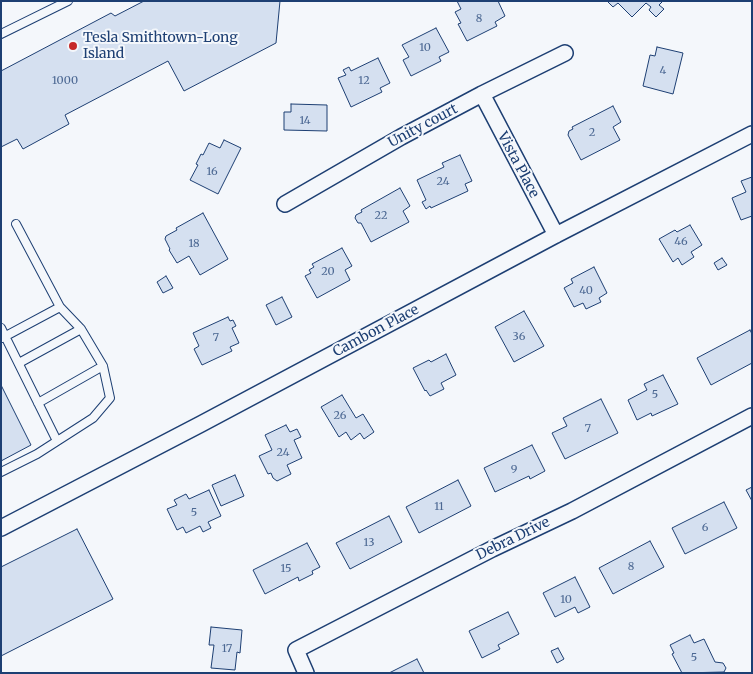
<!DOCTYPE html>
<html>
<head>
<meta charset="utf-8">
<style>
  body { margin:0 }
  #map { position:relative; width:753px; height:674px; overflow:hidden; background:#f4f7fb; font-family:Merriweather,serif }
  canvas { display:block }
  .frame { position:absolute; inset:0; border:2px solid #1d3f73; pointer-events:none }
</style>
</head>
<body>
<div id="map">
<canvas width="753" height="674"></canvas>
<div class="frame"></div>
</div>
<script>
const c = document.querySelector('canvas').getContext('2d');
c.lineJoin = 'round';
function fillPath(path, color) {
  c.fillStyle = color;
  c.fill(path, 'evenodd');
}
function toPath(rows) {
  const path = new Path2D();
  for (const r of rows) {
    path.moveTo(r[0], r[1]);
    for (let i = 2; i < r.length; i += 2) path.lineTo(r[i], r[i + 1]);
  }
  return path;
}
function stroke(path, color, width, dash) {
  c.strokeStyle = color;
  c.lineWidth = width;
  c.lineCap = dash ? 'butt' : 'round';
  c.setLineDash(dash || []);
  c.stroke(path);
}
function drawText(font, color, halo, rows, align = 'center') {
  c.font = font + ' Merriweather,serif';
  c.lineWidth = 4;
  c.setLineDash([]);
  c.textBaseline = 'middle';
  c.strokeStyle = halo;
  c.fillStyle = color;
  for (const [text, x, y, turn = 0] of rows) {
    c.save();
    c.translate(x, y);
    c.rotate((+turn || 0) * Math.PI / 180);
    c.textAlign = isNaN(turn) ? turn : align;
    if (halo) c.strokeText(text, 0, 0);
    c.fillText(text, 0, 0);
    c.restore();
  }
}
const building = toPath([
  [144,1,280,1,276,43,184,91,168,61,65,115,69,124,23,149,17,139,1,147,1,71,111,13,115,16,144,1],
  [457,1,498,1,505,16,495,22,497,26,467,41,458,24,461,23,455,12,461,9,457,1],
  [607,1,663,1,659,5,664,9,656,17,649,10,651,7,646,3,632,17,618,3,613,7,607,1],
  [436,28,449,52,439,57,441,61,411,76,403,60,409,57,402,45,436,28],
  [657,47,683,53,673,94,643,86,650,55,655,56,657,47],
  [378,58,390,83,380,88,382,92,351,107,338,78,346,75,343,70,349,67,351,71,378,58],
  [291,104,327,105,327,131,284,130,284,112,291,112,291,104],
  [613,106,621,122,613,127,620,140,581,160,568,135,569,131,573,129,572,127,613,106],
  [224,140,241,148,218,194,190,180,198,165,196,164,201,154,203,155,209,143,220,148,224,140],
  [460,155,472,181,465,184,468,191,431,208,430,206,426,209,422,202,426,200,417,180,444,167,442,163,460,155],
  [752,177,752,216,741,220,732,198,746,192,741,181,752,177],
  [400,188,410,206,403,211,409,222,371,242,361,223,358,223,355,218,356,215,362,212,361,210,400,188],
  [203,213,228,259,200,275,189,256,177,263,169,250,170,249,165,239,166,236,177,230,176,228,203,213],
  [690,225,702,245,691,252,694,257,682,265,678,258,673,262,659,239,675,230,677,232,690,225],
  [342,248,352,266,345,270,350,280,317,298,305,276,311,273,309,270,314,267,312,264,342,248],
  [722,258,727,265,718,270,714,263,722,258],
  [594,267,607,293,599,298,601,302,586,309,583,303,574,307,564,288,573,283,571,279,594,267],
  [166,276,173,288,163,293,157,282,166,276],
  [282,297,292,317,276,325,266,305,282,297],
  [524,311,544,346,514,362,495,327,524,311],
  [228,317,230,321,233,320,236,326,232,328,239,343,230,347,232,351,202,365,194,349,199,346,193,333,228,317],
  [750,330,752,334,752,363,711,385,697,358,750,330],
  [446,354,456,375,441,383,444,389,430,396,426,390,425,391,413,368,429,360,431,362,446,354],
  [663,375,678,404,652,416,651,413,637,420,628,400,647,390,644,384,663,375],
  [1,385,31,445,1,461,1,385],
  [342,395,356,418,363,414,374,432,364,439,360,433,351,440,346,432,339,437,321,407,342,395],
  [601,399,618,433,565,459,552,433,567,426,563,418,601,399],
  [286,425,290,432,297,429,301,437,294,440,302,458,287,465,291,474,277,481,273,478,271,473,268,474,259,456,272,450,265,435,286,425],
  [532,445,545,471,530,479,529,476,495,492,484,468,532,445],
  [235,475,244,496,221,506,212,485,235,475],
  [458,480,471,506,419,533,406,507,458,480],
  [752,487,752,501,746,490,752,487],
  [209,490,221,516,208,522,211,528,203,532,200,526,186,533,183,527,177,530,167,509,177,505,174,500,186,494,189,499,209,490],
  [724,502,737,528,685,554,672,528,724,502],
  [389,516,402,542,350,569,336,543,389,516],
  [77,529,113,599,1,656,1,567,77,529],
  [650,541,664,567,613,594,599,568,650,541],
  [307,543,320,567,312,571,313,574,299,581,298,577,265,594,253,570,307,543],
  [575,577,590,607,578,613,575,607,555,617,543,593,575,577],
  [508,612,519,634,498,645,500,649,482,658,469,631,508,612],
  [211,627,242,630,240,653,237,652,235,670,211,668,214,645,209,645,211,627],
  [690,635,694,643,704,639,715,662,723,663,726,668,724,672,682,673,672,654,674,653,670,645,690,635],
  [558,648,564,659,557,663,551,651,558,648],
  [417,659,424,673,389,673,417,659]
]);
fillPath(building, '#d5e0f0');
stroke(building, '#1d3f73', 1);
const lane = toPath([
  [1,34,68,1],
  [1,328,57,441],
  [2,338,60,307],
  [19,363,81,329],
  [38,403,103,366],
  [1,472,37,454,93,418,110,398,103,366,81,329,60,307,16,224]
]);
const street = toPath([
  [482,94,556,235],
  [285,204,401,137,482,94,565,53],
  [1,528,201,424,556,235,752,134],
  [306,673,296,650,492,549,572,511,752,416]
]);
stroke(lane, '#1d3f73', 10);
stroke(street, '#1d3f73', 18);
stroke(lane, '#f4f7fb', 8);
stroke(street, '#f4f7fb', 15);
for (const [x, y, r, color] of [
  [73,46,5,"#c62828"]
]) {
  const dot = new Path2D();
  dot.arc(x, y, r, 0, 2 * Math.PI);
  c.fillStyle = color;
  c.fill(dot);
  stroke(dot, '#f4f7fb', 2);
}
drawText('11px', '#4b6792', null, [
  ["8",479,19],
  ["10",425,48],
  ["4",663,71],
  ["1000",65,81],
  ["12",364,81],
  ["14",305,121],
  ["2",592,133],
  ["16",212,172],
  ["24",443,182],
  ["22",381,216],
  ["46",681,242],
  ["18",194,244],
  ["20",328,272],
  ["40",586,291],
  ["36",519,337],
  ["7",216,338],
  ["5",655,395],
  ["26",340,416],
  ["7",588,429],
  ["24",283,453],
  ["9",514,470],
  ["11",439,507],
  ["5",194,513],
  ["6",705,528],
  ["13",369,543],
  ["8",631,567],
  ["15",286,569],
  ["10",566,600],
  ["17",227,649],
  ["5",694,658]
]);
drawText('14px', '#1d3f73', '#f4f7fb', [
  ["Tesla Smithtown-Long",83,38],
  ["Island",83,54]
], 'left');
drawText('14px', '#1d3f73', '#f4f7fb', [
  ["Unity court",423,126,-28],
  ["Vista Place",518,165,62],
  ["Cambon Place",376,331,-28],
  ["Debra Drive",513,539,-26]
]);
</script>
</body>
</html>
